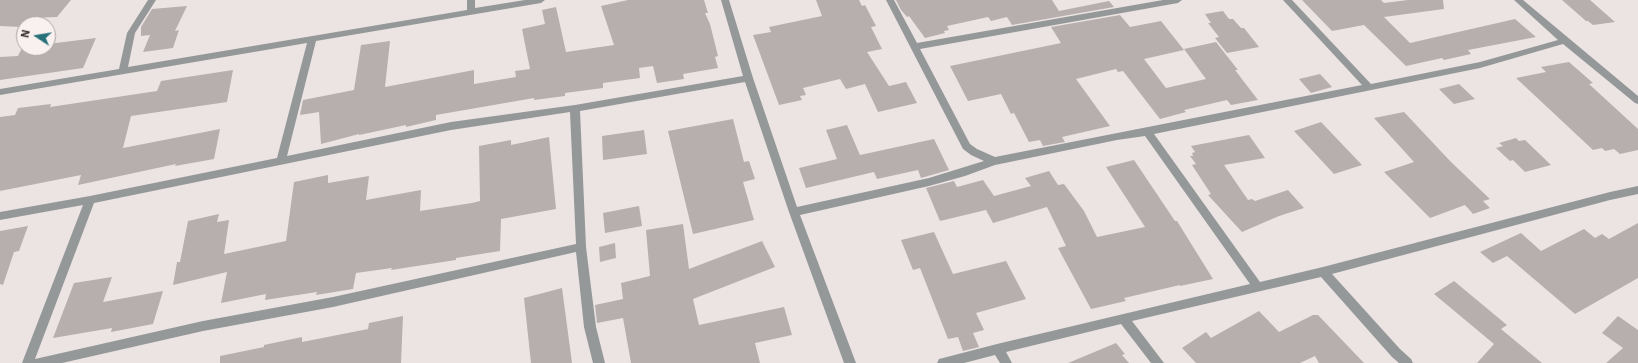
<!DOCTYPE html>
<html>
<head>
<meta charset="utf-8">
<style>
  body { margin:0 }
  #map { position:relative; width:1638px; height:363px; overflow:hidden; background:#ece4e3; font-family:"IBM Plex Sans",sans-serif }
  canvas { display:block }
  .north { position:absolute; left:16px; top:16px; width:40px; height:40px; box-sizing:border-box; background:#f9f1f0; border:1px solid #aba5a4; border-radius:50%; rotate:282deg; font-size:11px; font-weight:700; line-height:16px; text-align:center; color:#363332 }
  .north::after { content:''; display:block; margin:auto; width:14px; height:18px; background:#267079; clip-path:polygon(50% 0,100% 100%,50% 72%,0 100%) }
</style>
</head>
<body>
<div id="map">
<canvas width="1638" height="363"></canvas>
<div class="north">N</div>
</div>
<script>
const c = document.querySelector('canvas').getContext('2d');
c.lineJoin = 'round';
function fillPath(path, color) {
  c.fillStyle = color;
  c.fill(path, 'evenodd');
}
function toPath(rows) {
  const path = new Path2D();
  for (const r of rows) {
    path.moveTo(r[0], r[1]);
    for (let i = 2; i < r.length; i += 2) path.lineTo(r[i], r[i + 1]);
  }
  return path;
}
fillPath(toPath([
  [0,0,71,0,57,17,31,18,22,27,0,26],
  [628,0,704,0,708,13,705,13,710,24,718,56,715,57,718,68,683,74,684,79,657,83,653,66,639,68,640,78,603,83,603,88,565,93,565,96,534,100,534,98,436,115,436,120,406,127,406,125,359,135,359,134,321,144,319,112,300,115,303,100,354,90,361,45,390,41,385,87,474,70,474,84,516,77,515,71,530,69,522,29,545,24,542,10,556,7,566,52,614,45,601,6],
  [816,0,859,0,862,6,865,5,876,26,871,27,882,49,867,52,889,86,906,82,917,103,878,112,865,84,846,89,840,79,803,88,806,95,800,96,802,100,779,105,753,35,771,32,769,27,822,16],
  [896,0,1052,0,1059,11,1109,1,1114,7,1012,25,1007,17,991,21,988,17,947,26,949,30,944,31,945,33,925,38,909,16,907,17,901,10],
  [1302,0,1381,0,1384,3,1408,0,1443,0,1444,9,1384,17,1410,43,1515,19,1536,37,1468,50,1471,54,1444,60,1442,58,1406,66,1364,25,1332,31],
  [1562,0,1590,0,1615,22,1593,25,1588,21,1586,21],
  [187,6,175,31,179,30,173,48,143,52,150,35,141,36,141,27,152,9],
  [1223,11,1229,19,1233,19,1241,28,1244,28,1259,47,1227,53,1215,38,1219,37,1208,23,1211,23,1205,14],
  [1120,15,1130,27,1161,21,1184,50,1144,59,1166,88,1206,79,1184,49,1216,42,1238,70,1235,70,1258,100,1231,105,1227,100,1184,110,1186,112,1160,119,1123,71,1118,72,1116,69,1076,79,1110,126,1062,137,1065,142,1043,146,1040,140,1029,142,1014,113,1011,114,1001,94,968,101,950,66,1061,43,1051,27],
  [96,38,83,68,0,80,0,57,18,56,22,48,48,48,48,44],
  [1569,62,1593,83,1589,84,1638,129,1638,150,1620,154,1614,149,1605,151,1602,148,1593,150,1516,78,1546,72,1541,67],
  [233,70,227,102,131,116,123,148,220,129,214,159,175,166,176,164,78,185,81,175,0,191,0,117,15,115,18,108,51,104,50,107,157,91,161,81],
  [1320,74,1332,87,1311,93,1299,79],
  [1459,84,1475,99,1454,104,1439,89],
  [1404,112,1451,162,1490,199,1483,201,1490,208,1473,214,1465,205,1430,218,1384,172,1414,162,1374,118],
  [733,119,744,162,749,161,755,179,743,182,754,220,693,234,668,131],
  [1321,122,1362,165,1334,174,1294,131],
  [847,125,860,155,934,139,949,170,921,178,918,170,877,179,874,172,806,188,799,168,837,159,826,130],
  [644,130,647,154,603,160,602,136],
  [1249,135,1265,158,1224,165,1248,200,1252,199,1255,201,1288,190,1304,208,1279,216,1242,232,1208,195,1211,194,1192,165,1196,164,1190,156,1193,156,1192,153,1195,152,1191,146],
  [549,137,556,209,501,219,500,251,456,258,456,260,391,270,392,268,356,273,353,289,316,295,317,292,265,300,266,294,221,303,227,272,173,285,177,262,180,262,188,221,219,214,217,222,229,220,224,254,286,241,294,182,328,175,328,183,369,176,366,200,421,190,420,211,472,203,480,201,479,146,511,140,511,145],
  [1516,138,1519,141,1525,140,1551,165,1525,172,1513,160,1510,161,1496,148,1503,146,1499,143],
  [1134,160,1175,221,1177,221,1213,279,1180,286,1180,285,1124,298,1126,301,1091,309,1058,248,1066,246,1047,207,993,223,986,210,940,221,926,188,954,181,957,187,983,180,994,196,1031,186,1025,178,1049,171,1058,185,1064,184,1084,211,1097,237,1145,227,1106,167],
  [639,206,642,226,605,233,603,213],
  [1638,223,1638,278,1575,314,1507,256,1493,263,1480,252,1521,233,1541,251,1584,229,1595,238,1602,234,1609,239],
  [683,224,689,269,762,241,775,267,693,299,699,325,784,307,792,335,755,343,760,363,631,363,623,318,597,323,595,305,623,299,621,283,650,276,646,230],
  [28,226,19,251,14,252,3,285,0,284,0,231],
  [934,232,953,274,1006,261,1026,299,976,313,984,330,973,333,979,347,963,351,958,337,948,339,920,268,913,270,901,240],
  [615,243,616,258,600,262,599,247],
  [112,277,103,302,163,291,153,324,111,332,112,328,53,338,74,283],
  [1454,281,1507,325,1501,329,1542,363,1477,363,1494,344,1434,294],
  [562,288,572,363,531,363,524,298],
  [1259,311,1279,332,1313,315,1318,315,1364,363,1319,363,1315,356,1300,363,1196,363,1182,348,1206,332,1211,338],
  [403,316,401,363,220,363,220,356,264,347,264,345,302,337,302,342,368,329,369,323],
  [1618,316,1638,330,1638,363,1606,363,1623,348,1602,333],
  [1116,343,1125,354,1122,355,1129,363,1068,363]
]), '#b7afae');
fillPath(toPath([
  [148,0,156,0,135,33,128,67,467,10,467,0,475,0,475,8,525,0,545,0,541,3,316,41,287,156,451,122,575,105,743,76,721,0,729,0,753,78,797,207,929,178,984,161,971,155,963,149,886,0,894,0,917,43,1163,0,1182,0,1178,3,920,49,970,144,977,149,995,157,1362,85,1283,0,1292,0,1371,84,1480,62,1558,40,1514,0,1523,0,1638,96,1638,104,1635,103,1563,44,1480,68,1154,134,1260,282,1323,267,1610,192,1638,186,1638,194,1610,200,1332,274,1400,349,1411,359,1413,363,1399,363,1392,357,1321,277,1132,321,1164,363,1151,363,1121,324,1006,352,1012,363,1000,363,995,355,964,363,937,363,939,359,943,358,997,344,1250,284,1145,136,1117,140,995,165,965,176,929,186,800,215,856,363,844,363,789,212,745,82,580,111,586,247,596,327,605,363,593,363,584,327,576,252,333,307,203,331,62,363,22,363,83,205,0,220,0,212,90,196,277,158,307,43,0,95,0,89,119,69,127,33,148,0],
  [570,112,576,244,333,297,203,321,35,359,94,203,451,130,570,112]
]), '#949898');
</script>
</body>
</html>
